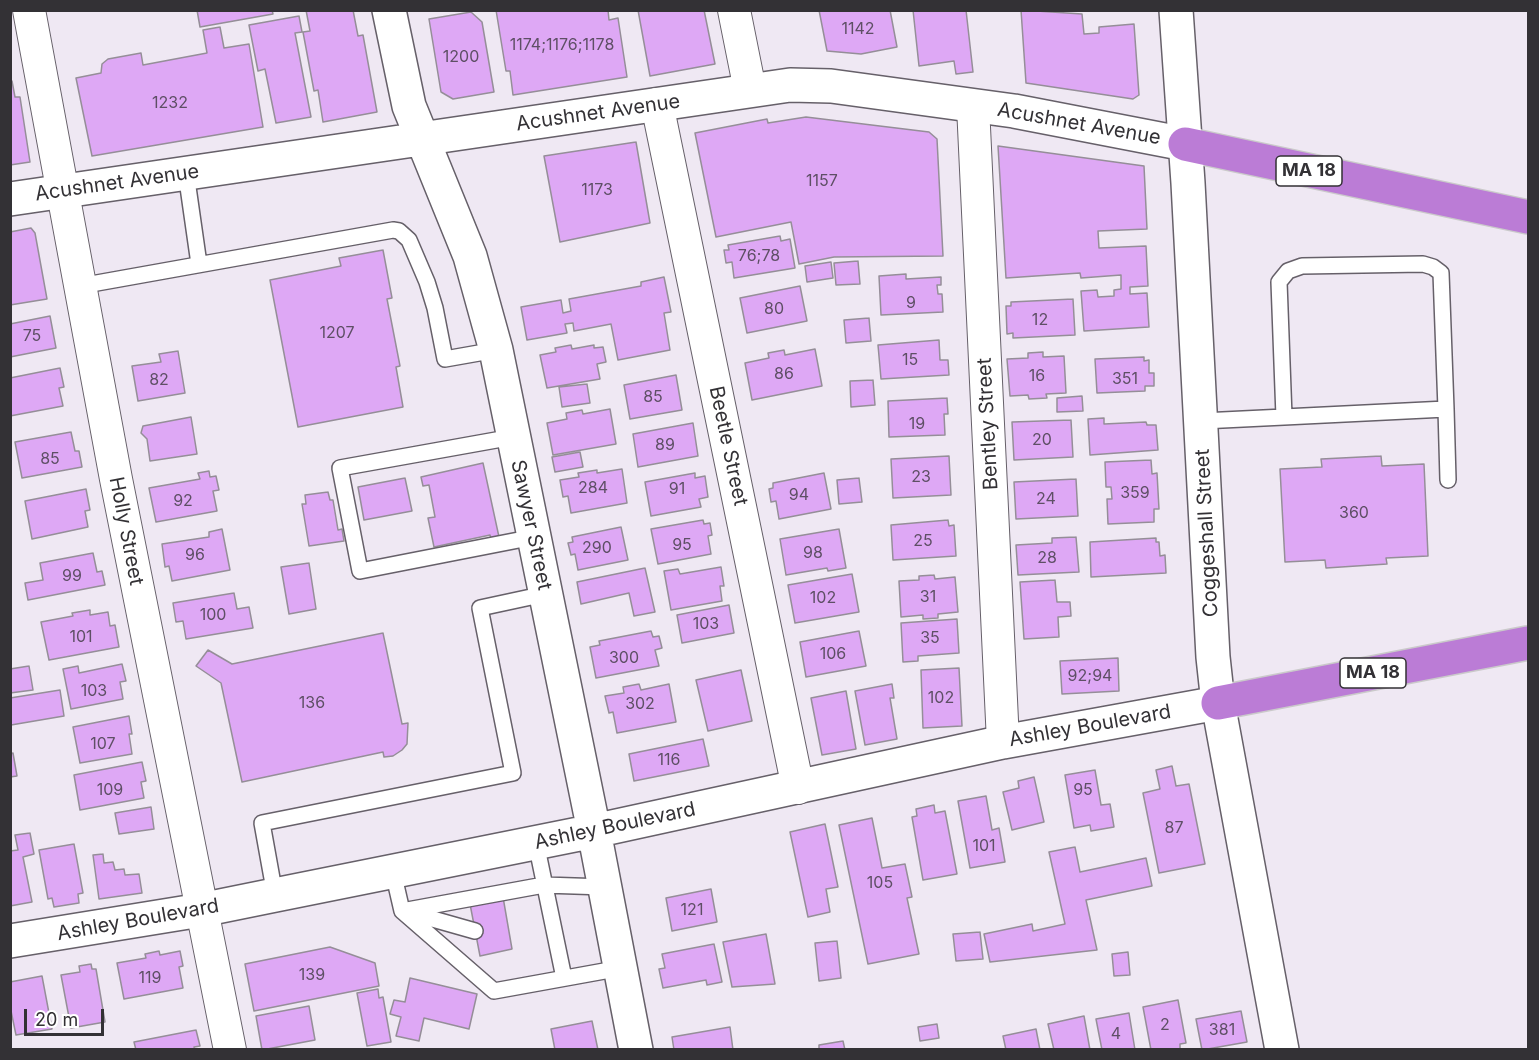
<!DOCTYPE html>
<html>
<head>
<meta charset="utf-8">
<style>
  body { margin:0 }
  #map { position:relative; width:1539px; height:1060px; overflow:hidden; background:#efe8f3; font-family:Inter,sans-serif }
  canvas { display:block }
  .frame { position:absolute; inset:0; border:12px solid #333135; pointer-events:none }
  .scale { position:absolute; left:24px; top:1009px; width:80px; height:27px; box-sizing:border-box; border:3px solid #333135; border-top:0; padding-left:8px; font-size:18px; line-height:21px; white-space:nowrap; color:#333135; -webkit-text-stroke:4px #fff; paint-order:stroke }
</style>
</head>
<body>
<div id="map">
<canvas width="1539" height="1060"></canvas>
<div class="frame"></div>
<div class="scale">20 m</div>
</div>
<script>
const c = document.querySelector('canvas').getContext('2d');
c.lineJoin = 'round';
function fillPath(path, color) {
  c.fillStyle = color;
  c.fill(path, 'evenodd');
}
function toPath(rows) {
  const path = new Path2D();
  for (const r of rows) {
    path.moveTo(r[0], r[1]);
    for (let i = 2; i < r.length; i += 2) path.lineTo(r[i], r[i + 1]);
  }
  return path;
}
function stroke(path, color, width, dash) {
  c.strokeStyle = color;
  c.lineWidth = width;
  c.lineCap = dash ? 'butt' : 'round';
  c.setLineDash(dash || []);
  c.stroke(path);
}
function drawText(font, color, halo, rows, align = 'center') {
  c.font = font + ' Inter,sans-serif';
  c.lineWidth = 5;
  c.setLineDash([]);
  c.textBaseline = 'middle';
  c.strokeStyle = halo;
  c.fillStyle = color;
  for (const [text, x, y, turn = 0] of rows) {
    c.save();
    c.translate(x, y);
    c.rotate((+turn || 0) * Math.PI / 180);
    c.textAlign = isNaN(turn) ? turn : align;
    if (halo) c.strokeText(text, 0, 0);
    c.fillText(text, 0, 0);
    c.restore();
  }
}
const building = toPath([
  [197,10,272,10,273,14,200,27,197,10],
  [306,10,353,10,358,36,363,35,377,112,323,122,318,90,314,91,303,32,310,31,306,10],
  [496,10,608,10,609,20,618,18,627,77,513,95,510,71,506,71,496,10],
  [638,10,704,10,715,64,650,76,638,10],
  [819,10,890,10,897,47,861,54,827,51,819,10],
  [913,10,966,10,973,72,956,74,954,61,919,66,913,10],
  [1021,10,1082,14,1084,34,1099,33,1099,27,1134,24,1139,95,1133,99,1026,83,1021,10],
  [471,12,482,22,494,92,453,99,441,92,429,19,471,12],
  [299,16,302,32,295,33,311,117,276,123,265,69,258,71,249,25,299,16],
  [220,27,224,48,249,44,263,127,92,156,76,78,101,73,102,64,108,59,141,53,143,65,207,53,203,30,220,27],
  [10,81,12,81,15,97,20,97,30,162,10,165,10,81],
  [806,117,929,132,937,139,943,256,834,257,799,264,791,222,716,237,695,133,767,119,768,123,806,117],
  [636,142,650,223,560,242,544,156,636,142],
  [998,146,1144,166,1147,229,1098,231,1099,248,1146,246,1148,286,1130,287,1130,294,1147,293,1149,327,1084,331,1081,291,1097,290,1098,297,1114,296,1114,290,1121,289,1121,275,1081,278,1080,273,1006,278,998,146],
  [31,228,35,233,47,299,10,305,10,232,31,228],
  [780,236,781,241,790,239,795,268,734,278,732,262,726,263,724,250,729,250,728,245,780,236],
  [383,250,392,298,387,299,400,366,396,367,403,407,298,427,270,280,341,266,339,258,383,250],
  [858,261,860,284,836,285,834,263,858,261],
  [831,262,833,278,807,282,805,266,831,262],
  [906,274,906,279,941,277,941,285,937,285,938,294,942,294,943,312,881,315,879,276,906,274],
  [664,277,671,312,664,313,670,350,618,360,611,324,574,331,573,323,565,324,567,333,527,340,521,307,561,300,563,313,571,311,569,299,641,286,641,282,664,277],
  [800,286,807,321,747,333,740,298,800,286],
  [1073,299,1075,335,1013,338,1013,333,1007,334,1006,306,1011,306,1011,302,1073,299],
  [50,316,56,348,10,357,10,324,50,316],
  [869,318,871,341,846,343,844,320,869,318],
  [939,340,940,360,948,360,949,375,881,379,878,345,939,340],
  [571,345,572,349,594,345,594,348,603,347,606,362,597,364,600,379,547,388,540,355,556,352,555,348,571,345],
  [815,349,822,386,752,400,745,363,769,358,768,353,784,350,785,355,815,349],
  [178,351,185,393,138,401,132,366,161,362,159,354,178,351],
  [1043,352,1043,357,1064,356,1066,393,1046,394,1047,398,1029,399,1028,395,1010,396,1007,359,1028,358,1028,353,1043,352],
  [1144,357,1144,361,1149,360,1149,373,1154,373,1154,386,1145,386,1145,391,1097,393,1095,359,1144,357],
  [60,368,64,387,59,388,63,406,10,416,10,378,60,368],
  [676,375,682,410,630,419,624,385,676,375],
  [873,380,875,405,851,407,850,381,873,380],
  [587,384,590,403,562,407,559,387,587,384],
  [1082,396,1083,411,1057,412,1057,398,1082,396],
  [947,398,948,414,944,414,945,435,889,437,888,401,947,398],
  [610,409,616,444,553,455,547,423,567,419,566,413,582,410,583,414,610,409],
  [191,417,197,454,150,461,147,439,141,433,143,426,191,417],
  [1104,418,1104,424,1146,422,1147,425,1156,425,1158,450,1090,455,1088,419,1104,418],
  [1071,420,1073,457,1014,460,1012,422,1071,420],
  [693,423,698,456,638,467,633,434,693,423],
  [71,432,75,451,79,451,82,467,22,478,15,442,71,432],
  [580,452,583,467,555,472,552,457,580,452],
  [949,456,951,495,893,498,891,459,949,456],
  [1381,456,1382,466,1424,464,1428,556,1386,558,1387,564,1326,568,1325,560,1285,562,1280,469,1322,467,1321,459,1381,456],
  [1151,460,1152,474,1157,473,1159,509,1154,509,1154,522,1108,524,1107,499,1112,499,1111,487,1106,487,1105,462,1151,460],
  [483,463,499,537,491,539,490,535,434,547,428,518,435,517,429,485,423,486,421,477,483,463],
  [622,469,627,503,571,513,568,496,563,497,560,480,579,477,578,473,597,470,597,473,622,469],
  [209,471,210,477,216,476,219,490,213,491,217,511,156,522,149,488,200,479,198,473,209,471],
  [695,473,695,478,705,476,708,497,699,499,701,507,651,516,645,482,695,473],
  [824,473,831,509,779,519,776,501,771,502,769,489,773,488,773,483,824,473],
  [405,478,412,511,364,520,358,487,405,478],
  [859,478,862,502,839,504,837,480,859,478],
  [1076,479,1078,516,1016,519,1014,482,1076,479],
  [86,489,90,510,85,511,88,527,32,539,25,501,86,489],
  [328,492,330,500,333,500,338,530,342,529,344,541,309,546,302,504,306,504,305,495,328,492],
  [703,520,704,524,710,523,712,535,708,536,711,554,658,564,651,529,703,520],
  [948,520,949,526,954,525,956,556,893,560,891,525,948,520],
  [621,527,628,560,578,570,575,554,571,555,568,543,573,542,572,537,621,527],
  [222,529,230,570,172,581,169,566,165,567,162,544,209,537,209,532,222,529],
  [839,529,846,568,828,571,827,568,786,575,780,539,839,529],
  [1076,537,1079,572,1018,575,1016,545,1052,543,1052,538,1076,537],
  [1156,538,1156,542,1159,542,1160,556,1165,555,1166,573,1091,577,1090,542,1156,538],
  [93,553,97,572,102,571,105,585,28,600,25,583,43,580,40,563,93,553],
  [309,563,316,609,289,614,281,567,309,563],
  [721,567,724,586,720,586,722,601,671,610,664,571,678,569,680,574,721,567],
  [645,568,655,612,634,616,629,593,581,604,577,582,645,568],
  [852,574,859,612,795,623,788,585,852,574],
  [934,575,935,579,955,577,958,612,938,614,938,618,923,619,923,615,901,617,899,581,919,580,919,576,934,575],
  [1055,580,1057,602,1070,602,1071,616,1058,617,1059,637,1024,639,1020,582,1055,580],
  [234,593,237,609,249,607,253,628,186,639,183,621,176,622,173,603,234,593],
  [729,605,734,633,682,643,677,615,729,605],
  [90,610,90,615,108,612,110,626,115,625,119,647,49,660,41,622,73,616,72,613,90,610],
  [957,619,959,653,918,656,918,661,903,662,901,623,957,619],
  [651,631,653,637,659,636,662,648,655,650,659,666,596,678,590,647,600,645,599,641,651,631],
  [859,631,866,666,806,677,800,642,859,631],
  [383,633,402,724,408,723,407,744,402,750,393,756,384,757,383,752,242,782,221,683,196,666,208,650,232,664,383,633],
  [1118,658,1119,691,1062,694,1060,661,1118,658],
  [122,664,126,681,120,682,123,699,71,709,63,669,78,666,79,673,122,664],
  [29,666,33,690,10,693,10,669,29,666],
  [959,668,962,726,923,728,921,670,959,668],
  [741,670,752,721,708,731,696,680,741,670],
  [639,684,641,690,669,684,676,722,617,733,613,712,609,713,605,696,624,693,623,687,639,684],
  [892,684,894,698,890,698,897,739,865,745,855,691,892,684],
  [60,690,64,716,11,725,10,698,60,690],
  [846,691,856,749,822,755,811,698,846,691],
  [129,716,132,734,129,734,132,754,80,763,73,727,129,716],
  [703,739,709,766,634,781,629,754,703,739],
  [13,753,17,776,10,777,10,754,13,753],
  [142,762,146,781,141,782,144,798,80,810,74,775,142,762],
  [1172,766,1176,786,1189,784,1205,864,1159,873,1143,793,1160,789,1156,770,1172,766],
  [1095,770,1101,805,1110,804,1114,827,1091,831,1090,825,1074,828,1065,775,1095,770],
  [1034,777,1044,822,1012,830,1003,792,1019,788,1018,781,1034,777],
  [986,796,992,830,999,828,1005,862,970,868,958,801,986,796],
  [934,805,935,813,945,811,957,874,923,880,912,817,917,816,916,809,934,805],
  [151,807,154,829,119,834,115,813,151,807],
  [872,818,882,868,905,864,912,897,907,898,919,954,868,964,839,825,872,818],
  [825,824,838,887,826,889,830,912,808,917,790,832,825,824],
  [30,833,34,854,23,857,32,902,10,906,10,851,18,850,15,835,30,833],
  [74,844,83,893,78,894,79,903,54,907,52,898,48,899,39,850,74,844],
  [1075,847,1080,872,1146,858,1152,886,1086,900,1097,950,990,962,984,934,1032,924,1033,931,1065,924,1049,852,1075,847],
  [103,854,104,863,113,862,115,870,124,869,125,875,139,874,142,893,99,899,93,855,103,854],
  [711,889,717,922,672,931,666,898,711,889],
  [503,897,512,949,480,956,470,904,503,897],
  [980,932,983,959,956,961,953,934,980,932],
  [766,934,775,984,732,987,723,942,766,934],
  [837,941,841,978,819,981,815,943,837,941],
  [714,944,722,982,707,985,706,980,663,988,659,969,665,968,662,954,714,944],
  [330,947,375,963,379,986,254,1011,245,964,330,947],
  [159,951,160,955,180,951,183,966,179,967,183,988,124,999,117,963,146,958,145,954,159,951],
  [1128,952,1130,975,1114,976,1112,954,1128,952],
  [91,964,92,969,96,969,105,1022,71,1028,61,975,80,972,79,966,91,964],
  [42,976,52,1029,16,1035,10,1006,10,982,42,976],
  [410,978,477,994,469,1029,424,1018,419,1041,396,1036,401,1017,390,1014,394,1000,405,1002,410,978],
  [378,989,379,998,383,997,391,1042,367,1046,357,993,378,989],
  [1178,1000,1186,1043,1180,1044,1180,1050,1151,1050,1143,1007,1178,1000],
  [309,1006,315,1040,262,1050,256,1016,309,1006],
  [1241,1011,1247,1042,1202,1050,1196,1019,1241,1011],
  [1129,1013,1135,1050,1102,1050,1096,1019,1129,1013],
  [1084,1016,1090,1050,1054,1050,1048,1024,1084,1016],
  [592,1021,598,1050,555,1050,551,1029,592,1021],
  [937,1024,939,1038,920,1041,918,1027,937,1024],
  [730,1027,733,1050,674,1050,672,1037,730,1027],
  [1036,1029,1040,1050,1006,1050,1003,1036,1036,1029],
  [196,1030,200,1046,194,1047,195,1050,136,1050,134,1042,196,1030],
  [843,1041,845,1050,819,1050,819,1045,843,1041]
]);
fillPath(building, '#dea8f5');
stroke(building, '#958e98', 1.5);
const lane = toPath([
  [186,173,199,264],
  [80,286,393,230,399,231,409,240,427,282,435,308,445,359,496,350],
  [1446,409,1448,480],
  [1202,421,1284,417,1446,409,1441,273,1433,267,1423,264,1302,266,1288,271,1279,282,1284,417],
  [513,437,340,468,360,571,534,537],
  [536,843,564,978],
  [393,872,402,911,494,991,621,968],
  [275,895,262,823,513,773,480,608,545,594],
  [402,911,544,885,605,887],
  [408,912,475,931]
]);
const street = toPath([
  [29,10,116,479,230,1050],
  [734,10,750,90],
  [657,104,798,788],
  [973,106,1003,742]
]);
const secondary = toPath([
  [389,10,409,106,470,256,496,350,594,831,636,1050],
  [1176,10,1188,183,1213,657,1218,703,1282,1050],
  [10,199,790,85,831,86,1014,111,1185,144],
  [10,941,201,910,275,895,594,831,1003,742,1218,703]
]);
const highway = toPath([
  [1185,144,1528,217],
  [1218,703,1528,643]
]);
stroke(lane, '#666069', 18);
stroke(street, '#666069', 34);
stroke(secondary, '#666069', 36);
stroke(highway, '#cac9ca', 36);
stroke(lane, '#fff', 15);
stroke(street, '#fff', 32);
stroke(secondary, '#fff', 33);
stroke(highway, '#bb7cd6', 33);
drawText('16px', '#5e4f65', null, [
  ["1142",858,29],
  ["1174;1176;1178",562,45],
  ["1200",461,57],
  ["1232",170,103],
  ["1157",822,181],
  ["1173",597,190],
  ["76;78",759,256],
  ["9",911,303],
  ["80",774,309],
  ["12",1040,320],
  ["1207",337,333],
  ["75",32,336],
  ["15",910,360],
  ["86",784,374],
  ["16",1037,376],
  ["351",1125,379],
  ["82",159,380],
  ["85",653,397],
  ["19",917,424],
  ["20",1042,440],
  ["89",665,445],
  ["85",50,459],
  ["23",921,477],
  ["284",593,488],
  ["91",677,489],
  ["359",1135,493],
  ["94",799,495],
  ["24",1046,499],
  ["92",183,501],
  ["360",1354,513],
  ["25",923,541],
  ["95",682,545],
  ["290",597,548],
  ["98",813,553],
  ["96",195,555],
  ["28",1047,558],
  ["99",72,576],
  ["31",928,597],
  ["102",823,598],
  ["100",213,615],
  ["103",706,624],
  ["101",81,637],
  ["35",930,638],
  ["106",833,654],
  ["300",624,658],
  ["92;94",1090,676],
  ["103",94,691],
  ["102",941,698],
  ["136",312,703],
  ["302",640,704],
  ["107",103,744],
  ["116",669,760],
  ["109",110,790],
  ["95",1083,790],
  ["87",1174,828],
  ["101",984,846],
  ["105",880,883],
  ["121",692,910],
  ["139",312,975],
  ["119",150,978],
  ["2",1165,1025],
  ["381",1222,1030],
  ["4",1116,1034]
]);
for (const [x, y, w] of [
  [1309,171,66],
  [1373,673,66]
]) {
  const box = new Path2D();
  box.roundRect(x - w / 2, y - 15, w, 30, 4.5);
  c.fillStyle = '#fff';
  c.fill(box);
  stroke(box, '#333135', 1.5);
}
drawText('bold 18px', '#333135', null, [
  ["MA 18",1309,171],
  ["MA 18",1373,673]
]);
drawText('20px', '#333135', '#fff', [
  ["Acushnet Avenue",598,113,-8],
  ["Acushnet Avenue",1079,124,10],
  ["Acushnet Avenue",117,183,-8],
  ["Bentley Street",988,424,-93],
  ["Beetle Street",728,446,78],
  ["Sawyer Street",531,525,78],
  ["Holly Street",126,531,79],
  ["Coggeshall Street",1207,533,-93],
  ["Ashley Boulevard",1090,726,-10],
  ["Ashley Boulevard",615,826,-12],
  ["Ashley Boulevard",138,920,-10]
]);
</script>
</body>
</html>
